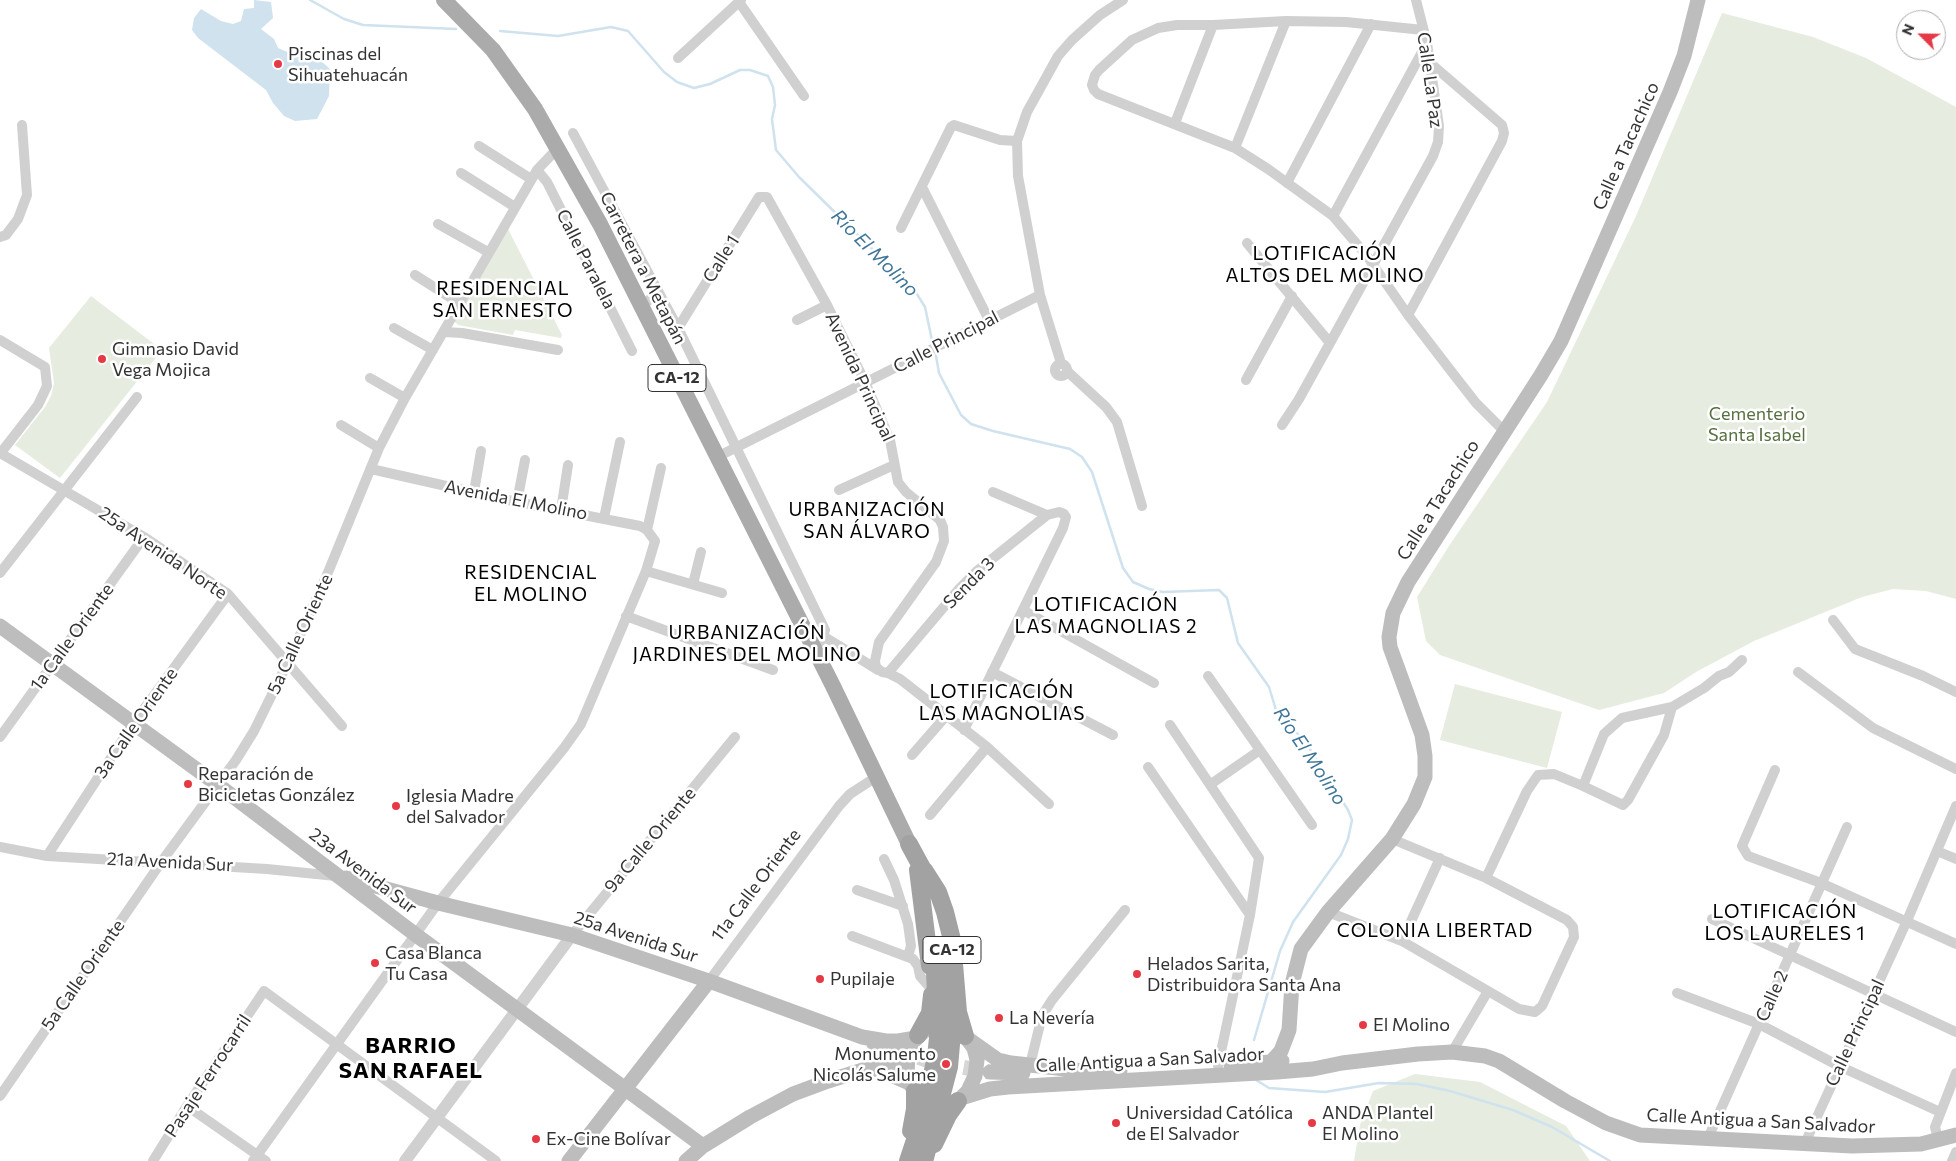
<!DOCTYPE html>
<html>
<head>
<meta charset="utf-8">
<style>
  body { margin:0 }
  #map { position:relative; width:1956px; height:1161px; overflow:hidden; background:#fff; font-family:Commissioner,sans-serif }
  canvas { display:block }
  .north { position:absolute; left:1896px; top:10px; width:50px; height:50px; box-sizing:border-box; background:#fff; border:1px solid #adadad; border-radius:50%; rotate:293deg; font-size:14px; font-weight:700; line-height:20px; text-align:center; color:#333 }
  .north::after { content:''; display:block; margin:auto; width:18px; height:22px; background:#e63946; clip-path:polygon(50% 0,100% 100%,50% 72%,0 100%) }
</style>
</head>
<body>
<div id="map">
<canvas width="1956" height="1161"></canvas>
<div class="north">N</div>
</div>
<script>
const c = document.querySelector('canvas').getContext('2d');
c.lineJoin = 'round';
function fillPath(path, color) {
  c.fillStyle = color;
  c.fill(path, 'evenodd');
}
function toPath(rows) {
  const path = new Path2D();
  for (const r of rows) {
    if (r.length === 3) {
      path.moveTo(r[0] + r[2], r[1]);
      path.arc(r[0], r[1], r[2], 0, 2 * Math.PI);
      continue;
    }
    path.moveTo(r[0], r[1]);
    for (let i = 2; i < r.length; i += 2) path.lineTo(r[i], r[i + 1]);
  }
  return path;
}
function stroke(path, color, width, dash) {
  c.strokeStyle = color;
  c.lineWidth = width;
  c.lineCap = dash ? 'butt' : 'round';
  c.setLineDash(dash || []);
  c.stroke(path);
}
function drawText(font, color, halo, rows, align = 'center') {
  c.font = font + ' Commissioner,sans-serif';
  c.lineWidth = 5;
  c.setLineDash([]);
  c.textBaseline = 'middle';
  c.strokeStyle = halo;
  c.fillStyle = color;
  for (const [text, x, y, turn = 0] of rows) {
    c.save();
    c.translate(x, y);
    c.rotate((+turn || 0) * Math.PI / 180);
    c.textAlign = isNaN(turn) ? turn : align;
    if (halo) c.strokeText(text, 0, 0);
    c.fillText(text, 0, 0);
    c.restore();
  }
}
fillPath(toPath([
  [1722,13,1813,37,1866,58,1956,107,1956,599,1926,591,1893,589,1862,597,1754,641,1696,672,1664,693,1599,710,1440,655,1426,641,1417,597,1449,546,1547,402,1636,216],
  [508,229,562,335,561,338,515,330,513,335,458,325,454,321],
  [91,296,162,350,60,478,15,445,45,407,51,396,54,383,49,348],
  [1455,684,1562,712,1547,768,1440,740],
  [1415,1074,1480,1082,1566,1126,1590,1161,1354,1161,1360,1125,1373,1091]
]), '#e6ecdf');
fillPath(toPath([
  [254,0,271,2,273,18,261,29,274,39,278,48,304,59,319,59,330,69,329,96,317,119,295,121,284,116,273,103,266,90,198,38,192,30,194,18,201,9,221,21,233,24,241,21,244,9,254,8]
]), '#cfe2ee');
stroke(toPath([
  [310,0,344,19,363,25,456,29],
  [500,31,558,36,611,27,628,31,664,72,677,82,694,88,710,84,740,70,750,70,768,76,773,87,775,105,772,119,776,150,799,177,915,291,925,307,933,345],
  [935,350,939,373,961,415,971,424,993,431,1070,449,1082,457,1092,472,1123,568,1133,582,1149,589,1163,592,1219,590,1227,598,1238,643,1269,687,1276,710,1306,743,1348,810,1352,820,1348,839,1341,855,1293,922,1280,951,1254,1040],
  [1256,1080,1269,1088,1325,1092,1379,1083,1417,1084,1450,1091,1513,1110,1552,1127,1610,1161]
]), '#cfe2ee', 2.5);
stroke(toPath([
  [897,1050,929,1061,989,1072]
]), '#d6d6d6', 15, [15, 8]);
stroke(toPath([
  [739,2,804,96],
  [1423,30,1346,22,1286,21,1213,25,1177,25,1158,28,1132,40,1099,70,1095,75,1092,85,1094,90,1098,94,1235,148,1268,169,1333,216,1367,256,1408,315,1451,371,1476,403,1504,431],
  [678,58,741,0],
  [1175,123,1213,25],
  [573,133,678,328,825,630,821,641,814,648],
  [479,146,531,179],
  [1235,148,1286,21],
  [537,170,547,182,632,351],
  [461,173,515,207],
  [1287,183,1371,24],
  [922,187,989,320],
  [1333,216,1427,43],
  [438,224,488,252],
  [901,228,951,127,954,125,1000,140,1017,141],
  [0,237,6,235,18,219,27,195,22,125],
  [1247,243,1330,343],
  [415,275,459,303],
  [641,307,658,292],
  [1408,315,1502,141,1504,133,1502,125,1429,62],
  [797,320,827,305],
  [394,328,433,350],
  [678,328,759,197,767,197,827,305,865,382,890,440,898,482,906,492,940,520,943,527,944,541,936,562,879,642,875,661,876,667,882,672,888,673,900,679,987,747,1049,804],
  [444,332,462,333,558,350],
  [0,340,45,367,47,386,38,405,0,454],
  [1061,363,1040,295,1018,176,1017,141,1027,112,1058,56,1072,40,1100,15,1123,0],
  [1061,370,6],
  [1067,371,1106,407,1117,422,1142,506],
  [370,378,405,398],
  [1246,380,1292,296],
  [341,425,379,448],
  [1282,425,1299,399,1330,343,1433,156,1438,142,1439,126,1427,43,1416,0],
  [0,453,144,537,228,594,342,726],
  [717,457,1040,295],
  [839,490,894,465],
  [474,492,481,451],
  [993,492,1047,515],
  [517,502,525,460],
  [561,510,568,465],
  [604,518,620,442],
  [647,530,661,468],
  [646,571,722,593],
  [0,573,137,397],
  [693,584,701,552],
  [1023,610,1154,683],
  [626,616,773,670],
  [1833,620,1855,649,1923,676,1956,692],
  [823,636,878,670],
  [992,672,1113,735],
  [1798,672,1873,728,1956,769],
  [888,673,959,589,977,571,1047,515,1059,512,1064,514,1066,517,1063,528,964,730],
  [1208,676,1260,750,1211,784],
  [1170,725,1259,858,1250,915,1218,1066],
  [0,737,144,537],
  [1260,750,1312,825],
  [912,755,946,716],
  [1148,767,1250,915],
  [1775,770,1742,846,1748,856,1821,883,1956,944],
  [1583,786,1604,734,1622,718,1672,707,1704,688,1719,676,1729,672,1742,660],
  [930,815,987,747],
  [0,847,47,856,267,869,336,876],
  [1937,851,1956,859],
  [47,856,133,724,228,594],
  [884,859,894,880,908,924,911,946,908,956],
  [1486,878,1527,791,1538,775,1554,774,1583,786,1623,805,1628,800,1664,735,1672,707],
  [857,890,903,906],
  [1328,912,1402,941,1519,1009,1535,1012,1542,1006,1574,937,1573,927,1567,920,1486,878,1392,839],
  [1712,919,1956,1032],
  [572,935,735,737],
  [852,936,913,959,918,966,920,976,932,990],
  [1402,941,1440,858],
  [709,981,839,806,850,794,870,781],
  [1677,993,1759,1024,1839,1066,1940,1112],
  [1452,1052,1488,991],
  [1030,1065,1042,1016,1052,1000,1125,910],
  [0,1096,162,861,236,760,254,731,287,664,329,570,379,448,405,398,537,170,557,149],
  [187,1106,266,1161],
  [1708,1138,1847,827],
  [1938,1139,1935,1127,1956,1073],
  [1805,1143,1906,923,1956,806],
  [153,1161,187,1106,264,991,496,1161],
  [253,1161,438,903,564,748,581,724,646,571,655,541,647,530,640,526,517,502,371,469],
  [1952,1161,1956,1152]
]), '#d0d0d0', 10);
stroke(toPath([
  [405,1161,572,935]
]), '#d0d0d0', 12);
stroke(toPath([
  [0,626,218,785,416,935,703,1146],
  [346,878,438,903,572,935,709,981,862,1037,886,1041,898,1041,916,1038],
  [940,1025,952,1027,965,1036,974,1048,977,1060,975,1076,968,1091,958,1101,946,1103,935,1103,920,1096,909,1083,907,1075,908,1055,914,1041,924,1031,940,1025],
  [967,1038,998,1060,1011,1063,1084,1071,1120,1071],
  [1272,1061,1281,1051,1289,1030,1292,984,1301,949,1328,912,1392,839,1414,804,1425,777,1425,756,1422,735,1390,647,1389,637,1393,613,1408,582,1541,375,1561,341,1670,92,1684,56,1698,0],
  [1231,1065,1282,1061],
  [874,1067,892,1064,895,1060,895,1056,893,1052,874,1044],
  [990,1072,1023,1073],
  [961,1098,990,1089,1008,1087,1277,1072,1313,1069,1342,1063,1418,1054,1452,1052,1485,1056,1499,1061,1565,1101,1606,1123,1640,1135,1852,1146,1921,1144,1956,1135],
  [569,1161,709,981],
  [686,1161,703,1146,750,1117,793,1094,828,1081,863,1070,877,1069,909,1083]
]), '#bdbdbd', 15);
stroke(toPath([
  [444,0,493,50,535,109,600,224,833,686,909,844]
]), '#ababab', 16);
stroke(toPath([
  [909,844,928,879],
  [918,870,930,966],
  [924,870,938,892,945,912,952,940,958,1012,965,1036],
  [918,1035,930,1013,932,995],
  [911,1131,915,1109,915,1091],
  [934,1144,948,1115,958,1101]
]), '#a2a2a2', 18);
stroke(toPath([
  [925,1158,949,1067,952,1033,946,969],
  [908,1161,922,1119,936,1057,938,1038,934,949]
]), '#a2a2a2', 18);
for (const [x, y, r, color] of [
  [278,64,5,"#e63946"],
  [102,359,5,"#e63946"],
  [188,784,5,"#e63946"],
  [396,806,5,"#e63946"],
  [375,963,5,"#e63946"],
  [1137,974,5,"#e63946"],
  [820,979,5,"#e63946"],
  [999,1018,5,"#e63946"],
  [1363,1025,5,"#e63946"],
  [946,1064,5,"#e63946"],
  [1116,1123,5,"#e63946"],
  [1312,1123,5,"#e63946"],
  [536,1139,5,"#e63946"]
]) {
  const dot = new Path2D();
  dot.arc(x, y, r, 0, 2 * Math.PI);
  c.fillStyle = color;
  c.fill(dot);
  stroke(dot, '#fff', 2);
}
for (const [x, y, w] of [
  [677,378,58],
  [952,950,58]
]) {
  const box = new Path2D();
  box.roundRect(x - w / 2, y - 13.5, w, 27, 4);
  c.fillStyle = '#fff';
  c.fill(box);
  stroke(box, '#333', 1);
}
drawText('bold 16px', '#333', null, [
  ["CA-12",677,378],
  ["CA-12",952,950]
]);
drawText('18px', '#333', '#fff', [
  ["Piscinas del",288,54],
  ["Sihuatehuacán",288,75],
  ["Gimnasio David",112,349],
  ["Vega Mojica",112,370],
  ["Reparación de",198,774],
  ["Bicicletas González",198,795],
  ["Iglesia Madre",406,796],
  ["del Salvador",406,817],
  ["Casa Blanca",385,953],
  ["Tu Casa",385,974],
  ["Helados Sarita,",1147,964],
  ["Distribuidora Santa Ana",1147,985],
  ["Pupilaje",830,979],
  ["La Nevería",1009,1018],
  ["El Molino",1373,1025],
  ["Monumento",936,1054,"right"],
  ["Nicolás Salume",936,1075,"right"],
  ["Universidad Católica",1126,1113],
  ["de El Salvador",1126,1134],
  ["ANDA Plantel",1322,1113],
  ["El Molino",1322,1134],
  ["Ex-Cine Bolívar",546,1139]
], 'left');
drawText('18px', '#333', '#fff', [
  ["Calle La Paz",1430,80,82],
  ["Calle a Tacachico",1626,146,-66],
  ["Calle Paralela",586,259,63],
  ["Calle 1",721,259,-58],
  ["Carretera a Metapán",643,268,63],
  ["Calle Principal",946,342,-27],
  ["Avenida Principal",860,377,65],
  ["Avenida El Molino",516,500,11],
  ["Calle a Tacachico",1438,500,-58],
  ["25a Avenida Norte",163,553,34],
  ["Senda 3",969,583,-45],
  ["5a Calle Oriente",300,634,-65],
  ["1a Calle Oriente",72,637,-54],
  ["3a Calle Oriente",136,723,-55],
  ["9a Calle Oriente",650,840,-50],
  ["21a Avenida Sur",170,862,3],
  ["23a Avenida Sur",363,871,37],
  ["11a Calle Oriente",756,885,-53],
  ["25a Avenida Sur",636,937,18],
  ["5a Calle Oriente",83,975,-55],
  ["Calle 2",1772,996,-66],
  ["Calle Principal",1855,1033,-65],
  ["Calle Antigua a San Salvador",1150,1060,-3],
  ["Pasaje Ferrocarril",208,1076,-57],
  ["Calle Antigua a San Salvador",1761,1121,3]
]);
drawText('18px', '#56703f', '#fff', [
  ["Cementerio",1757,414],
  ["Santa Isabel",1757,435]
]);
drawText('italic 19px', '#3f7597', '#fff', [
  ["Río El Molino",875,253,45],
  ["Río El Molino",1310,756,56]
]);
c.letterSpacing = '1px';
drawText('19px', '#000', '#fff', [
  ["LOTIFICACIÓN",1325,254],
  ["ALTOS DEL MOLINO",1325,276],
  ["RESIDENCIAL",503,289],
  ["SAN ERNESTO",503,311],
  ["URBANIZACIÓN",867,510],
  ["SAN ÁLVARO",867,532],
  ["RESIDENCIAL",531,573],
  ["EL MOLINO",531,595],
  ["LOTIFICACIÓN",1106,605],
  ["LAS MAGNOLIAS 2",1106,627],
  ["URBANIZACIÓN",747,633],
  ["JARDINES DEL MOLINO",747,655],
  ["LOTIFICACIÓN",1002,692],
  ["LAS MAGNOLIAS",1002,714],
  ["LOTIFICACIÓN",1785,912],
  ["LOS LAURELES 1",1785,934],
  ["COLONIA LIBERTAD",1435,931]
]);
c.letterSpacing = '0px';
c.letterSpacing = '1px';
drawText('bold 22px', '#000', '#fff', [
  ["BARRIO",411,1046],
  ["SAN RAFAEL",411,1071]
]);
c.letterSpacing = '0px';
</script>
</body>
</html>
